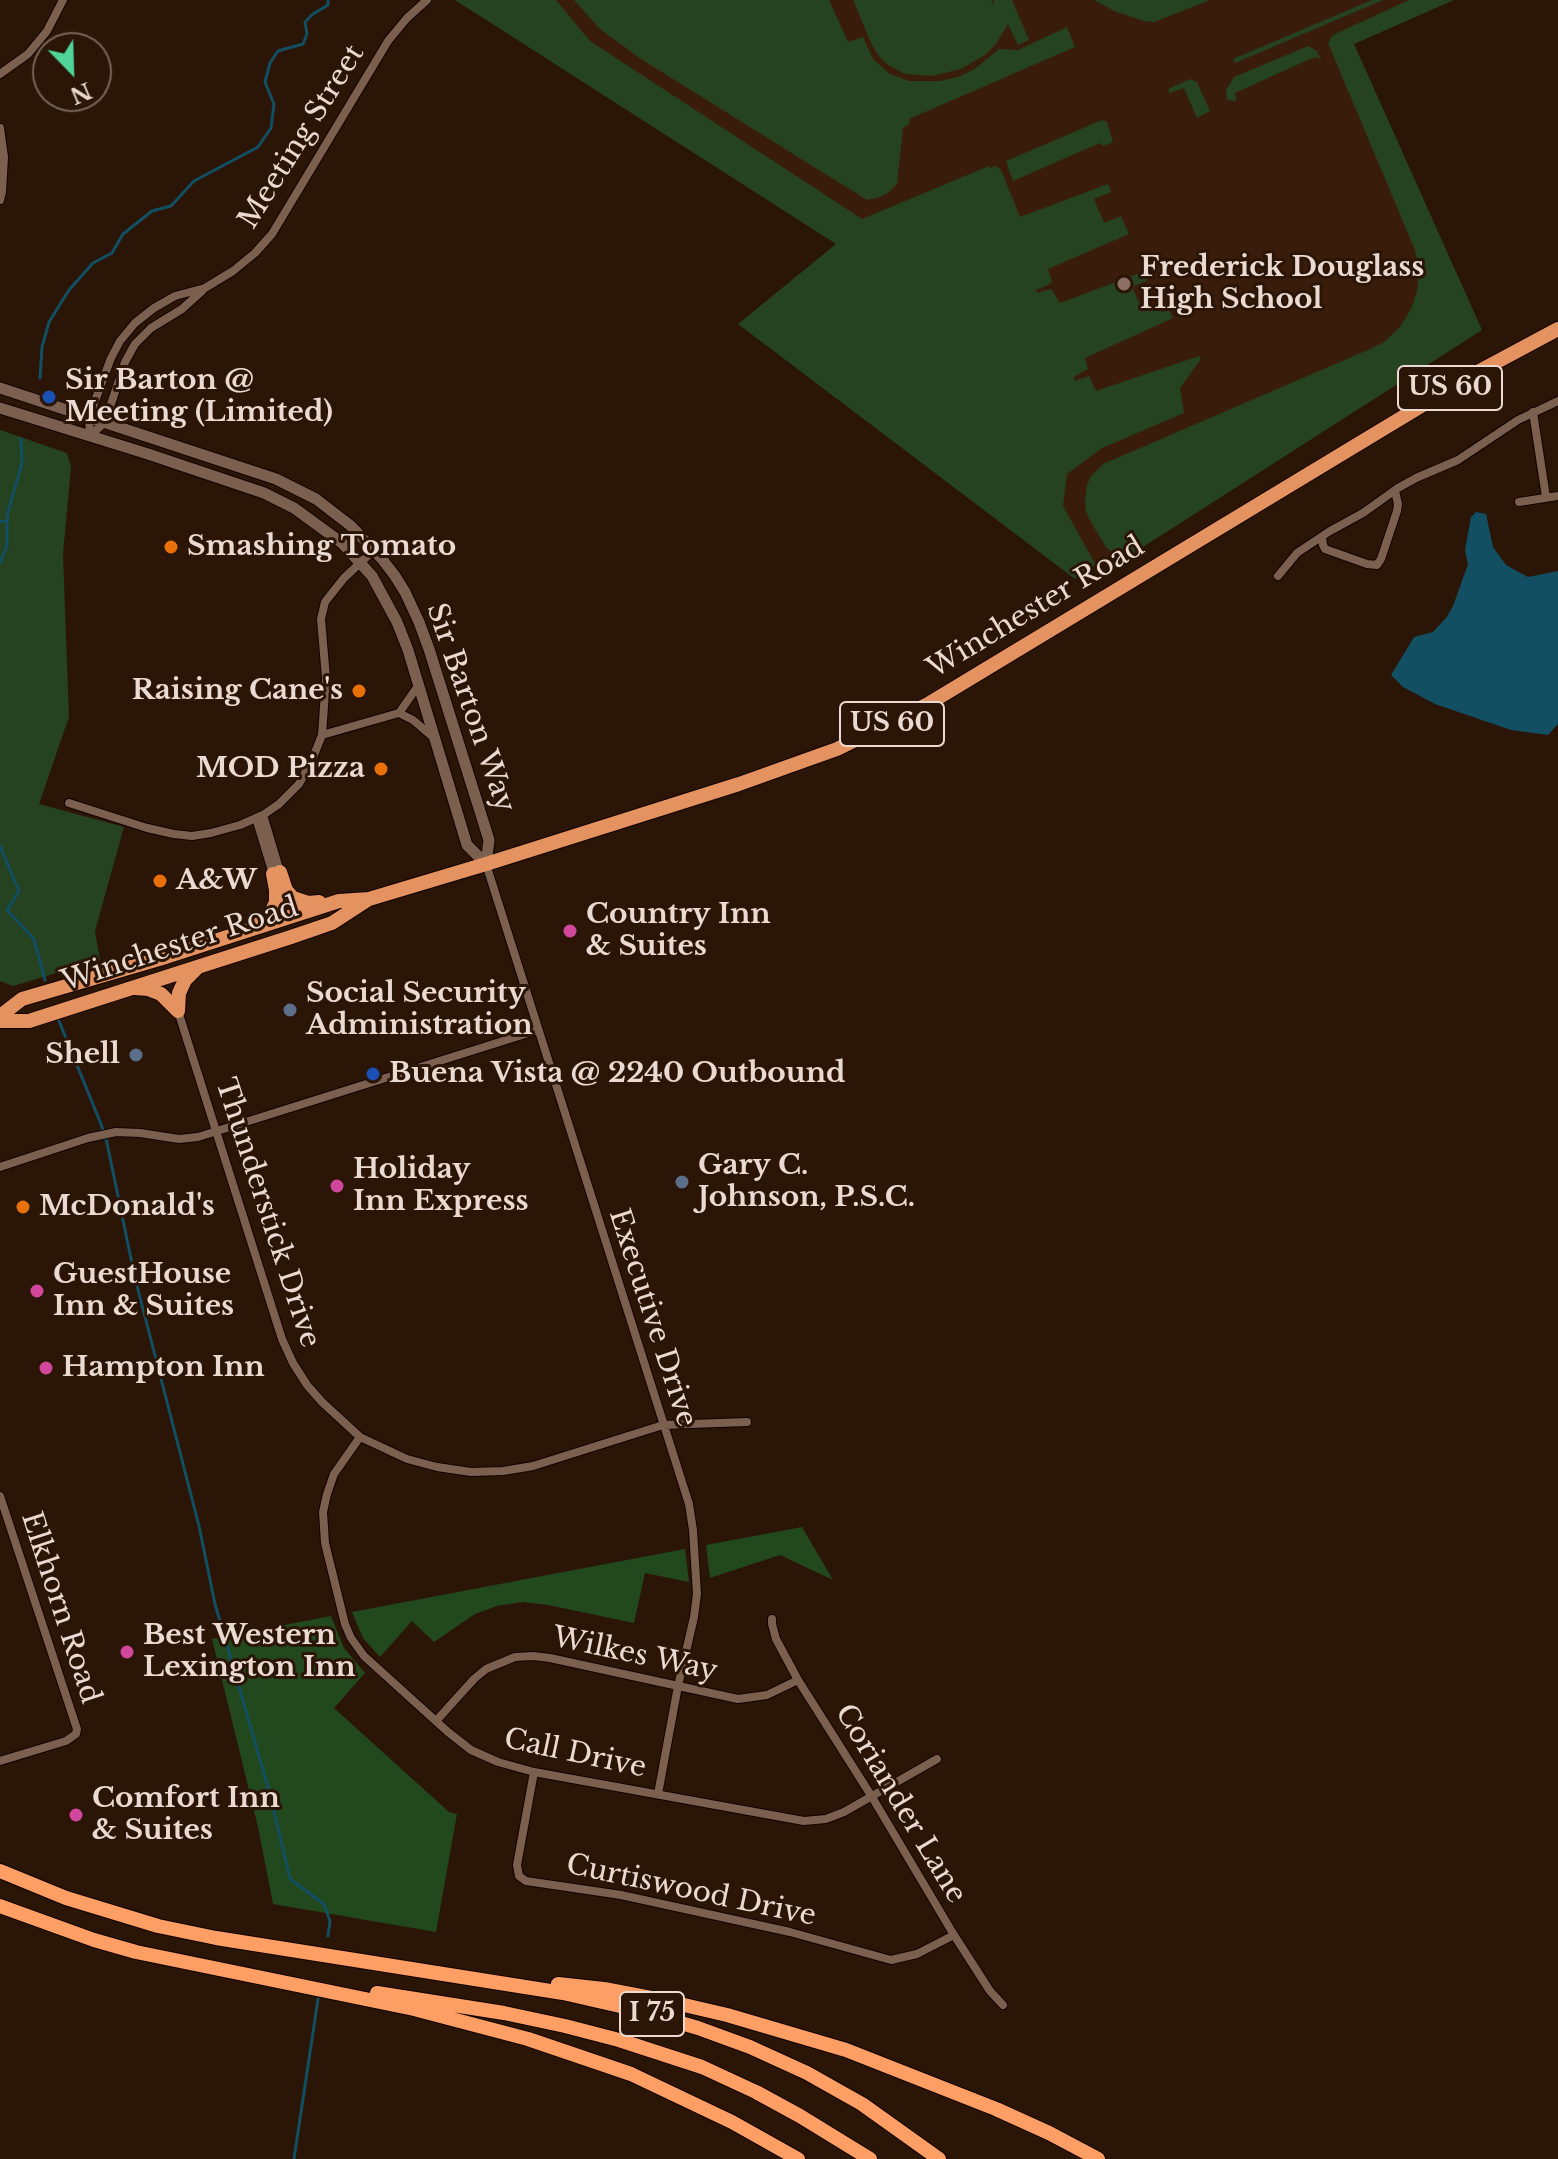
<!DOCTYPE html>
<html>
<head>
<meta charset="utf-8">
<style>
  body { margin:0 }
  #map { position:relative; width:1558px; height:2159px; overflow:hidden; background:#2b1507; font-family:"Libre Baskerville",serif }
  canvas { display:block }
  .north { position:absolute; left:32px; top:32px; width:80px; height:80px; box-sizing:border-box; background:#2b1507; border:2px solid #776458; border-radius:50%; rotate:157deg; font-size:22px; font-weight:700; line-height:32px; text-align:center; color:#eadad1 }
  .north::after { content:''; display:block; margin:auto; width:28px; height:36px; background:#4ed399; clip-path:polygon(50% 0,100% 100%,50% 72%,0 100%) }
</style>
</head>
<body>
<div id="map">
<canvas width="1558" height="2159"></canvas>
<div class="north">N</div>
</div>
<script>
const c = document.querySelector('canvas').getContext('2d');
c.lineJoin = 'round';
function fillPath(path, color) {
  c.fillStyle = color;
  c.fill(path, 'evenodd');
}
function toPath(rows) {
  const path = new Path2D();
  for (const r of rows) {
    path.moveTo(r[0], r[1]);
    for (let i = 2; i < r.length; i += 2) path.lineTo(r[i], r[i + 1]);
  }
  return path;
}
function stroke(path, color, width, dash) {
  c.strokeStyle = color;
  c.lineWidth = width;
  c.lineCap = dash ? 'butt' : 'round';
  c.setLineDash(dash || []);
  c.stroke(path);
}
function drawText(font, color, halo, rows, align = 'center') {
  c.font = font + ' "Libre Baskerville",serif';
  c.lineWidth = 6;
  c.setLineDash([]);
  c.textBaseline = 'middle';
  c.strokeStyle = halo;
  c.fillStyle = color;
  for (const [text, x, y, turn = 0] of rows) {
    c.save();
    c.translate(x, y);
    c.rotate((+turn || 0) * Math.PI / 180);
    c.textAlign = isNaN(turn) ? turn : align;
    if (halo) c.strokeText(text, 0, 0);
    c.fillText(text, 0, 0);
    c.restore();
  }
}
fillPath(toPath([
  [455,0,1454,0,1354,44,1482,330,1076,579,836,244]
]), '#391d0a');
fillPath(toPath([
  [455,0,556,0,590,41,862,219,989,166,990,168,996,166,1001,170,1020,217,1108,184,1111,192,1094,199,1104,223,1121,216,1129,234,1048,269,1052,281,1050,284,1036,290,1037,293,1051,289,1060,303,1145,271,1148,280,1132,287,1142,309,1158,303,1162,312,1169,310,1173,318,1085,358,1088,369,1074,377,1074,381,1089,376,1096,391,1199,356,1201,359,1180,388,1184,413,1102,448,1067,474,1063,506,1096,565,1075,579,738,324,836,244],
  [574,0,829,0,848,42,863,37,873,59,890,74,909,81,940,81,961,76,976,68,999,49,1018,50,1067,27,1075,47,909,119,910,123,903,128,897,184,889,192,880,197,867,200,641,59,600,29],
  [853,0,991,0,994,7,993,0,1012,0,1029,40,1018,45,1008,24,996,44,985,55,961,69,932,76,905,74,888,65,879,56,872,45],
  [1094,0,1210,0,1154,22,1144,21,1114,11],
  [1372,0,1383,0,1235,63,1233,59],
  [1409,0,1454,0,1354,44,1482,330,1132,554,1115,555,1106,547,1092,524,1086,512,1085,502,1087,485,1091,476,1103,464,1370,349,1384,342,1400,327,1411,309,1417,291,1419,273,1415,250,1328,43,1333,35],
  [1308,46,1317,51,1321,60,1316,57,1310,59,1235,93,1236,101,1227,100,1226,90,1234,77],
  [1190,79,1197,82,1210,111,1197,118,1184,88,1170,93,1168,89],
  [1102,120,1107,122,1113,142,1103,146,1100,143,1013,181,1006,161],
  [0,430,67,453,71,467,63,554,69,717,39,804,124,827,95,931,100,960,13,986,0,981]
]), '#254221');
fillPath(toPath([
  [802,1527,833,1580,780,1555,710,1578,706,1545],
  [685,1549,689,1582,645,1573,634,1623,548,1605,522,1602,497,1606,475,1614,434,1642,412,1621,380,1657,363,1638,352,1612],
  [331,1616,344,1648,365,1673,334,1708,449,1812,457,1814,436,1932,273,1904,258,1827,212,1639]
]), '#22491d');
fillPath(toPath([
  [1476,512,1486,514,1493,547,1506,565,1528,577,1558,571,1558,724,1548,735,1511,730,1435,704,1403,687,1391,675,1414,637,1433,632,1446,618,1453,606,1468,564,1465,550,1471,517]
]), '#124f63');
stroke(toPath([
  [40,378,42,347,49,322,69,290,93,263,112,253,123,234,152,211,171,206,194,181,258,147,271,128,274,104,265,82,270,63,278,51,303,44,307,34,305,22,313,14,328,5,328,0],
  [0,521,7,522,7,546,0,563],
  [7,522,8,512,22,463,21,439],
  [0,846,19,891,7,910,34,939,45,980],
  [59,1021,101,1124,107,1143,135,1278,199,1526,215,1604,270,1794,290,1879,324,1904,330,1921,328,1936],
  [294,2159,318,1999]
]), '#124f63', 3);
const minor = toPath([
  [0,74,28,54,47,31,63,0],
  [0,128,4,157,2,192,0,200],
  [1533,412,1546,497],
  [90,436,89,417,111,358,120,341,135,323,154,308,175,296,205,288,233,271,255,253,272,234,388,41,407,18,427,0],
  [90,436,105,422,125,362,135,344,151,328,182,309,202,291],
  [1519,502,1558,496],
  [1322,537,1323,545,1325,549,1367,564,1377,565,1381,559,1397,511,1398,504,1395,491],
  [1278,576,1297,553,1330,531,1363,513,1398,488,1416,478,1458,460,1518,420,1558,401],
  [399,713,413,720,434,738],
  [322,735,399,713,418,686],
  [69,803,147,828,174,834,192,836,211,833,240,825,263,815,279,804,299,784,312,760,322,735,326,678,321,619,325,602,344,578,374,550],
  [263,815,280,872],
  [256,818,273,874],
  [486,864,689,1504,693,1530,697,1594,694,1617,678,1686,658,1794],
  [178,1011,282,1339,293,1363,307,1385,322,1402,360,1437,407,1459,437,1467,471,1472,503,1471,533,1466,663,1425,747,1422],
  [0,1167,88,1138,116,1132,140,1133,179,1139,198,1137,538,1030],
  [360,1437,334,1474,327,1494,323,1512,325,1543,345,1624,351,1638,364,1656,448,1732,471,1750,498,1762,534,1772,804,1821,826,1819,844,1812,937,1759],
  [0,1496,77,1729,76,1734,66,1741,0,1761],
  [772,1619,772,1624,776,1639,798,1680,872,1797,954,1935,990,1991,1003,2005],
  [436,1721,474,1679,486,1669,515,1657,533,1656,550,1658,738,1699,767,1695,798,1680],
  [534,1772,517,1865,519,1876,526,1881,621,1895,790,1932,891,1960,917,1954,954,1935]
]);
const secondary = toPath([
  [0,388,276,479,316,499,351,526,382,559,395,576,405,592,419,622,429,649,489,840,486,864],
  [0,408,148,454,264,493,294,508,342,543,372,576,397,622,408,650,467,845,486,864]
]);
const trunk = toPath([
  [280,872,286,890,293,898,308,903,319,902],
  [260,923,271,913,276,902,276,890,273,874],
  [135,988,148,989,161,994,178,1011],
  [178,1011,179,993,185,980,196,969],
  [0,1016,22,999,159,959,339,901,369,899,486,864,739,784,837,749,928,704,1474,374,1558,329],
  [0,1021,29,1021,291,937,332,923,369,899]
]);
const motorway = toPath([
  [0,1871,66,1898,158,1926,216,1938,563,1993,633,2009,698,2028,750,2047,807,2073,862,2104,939,2159],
  [0,1906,94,1940,136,1952,414,2009,528,2039,631,2074,732,2122,798,2159],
  [558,1984,604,1989,667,2001,727,2015,846,2050,996,2109,1049,2133,1098,2159],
  [377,1993,504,2013,565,2026,619,2040,702,2067,756,2092,800,2116,870,2159]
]);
stroke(minor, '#130200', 10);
stroke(secondary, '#130200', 13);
stroke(trunk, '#130200', 16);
stroke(motorway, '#130200', 16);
stroke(minor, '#7b5f4f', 8);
stroke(secondary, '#7b5f4f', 11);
stroke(trunk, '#e39260', 14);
stroke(motorway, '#fd9f64', 14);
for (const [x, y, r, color] of [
  [1124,284,8,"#8d6e63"],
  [49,397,8,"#1a4fb4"],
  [171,547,8,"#e8710a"],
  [359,691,8,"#e8710a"],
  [381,769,8,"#e8710a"],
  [160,881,8,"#e8710a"],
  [570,931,8,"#d1479c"],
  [290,1010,8,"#5c6f8a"],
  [136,1055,8,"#5c6f8a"],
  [373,1074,8,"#1a4fb4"],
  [682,1182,8,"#5c6f8a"],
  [337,1186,8,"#d1479c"],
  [23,1207,8,"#e8710a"],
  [37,1291,8,"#d1479c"],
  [46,1368,8,"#d1479c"],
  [127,1652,8,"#d1479c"],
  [76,1815,8,"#d1479c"]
]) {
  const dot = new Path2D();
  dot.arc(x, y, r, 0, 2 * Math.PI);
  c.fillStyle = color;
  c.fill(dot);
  stroke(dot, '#2b1507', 3);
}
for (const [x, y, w] of [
  [1450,388,104],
  [892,724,104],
  [652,2014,64]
]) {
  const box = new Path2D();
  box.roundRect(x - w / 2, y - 22, w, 44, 6);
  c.fillStyle = '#2b1507';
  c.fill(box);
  stroke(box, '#eadad1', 2);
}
drawText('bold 26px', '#eadad1', null, [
  ["US 60",1450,388],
  ["US 60",892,724],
  ["I 75",652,2014]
]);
drawText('28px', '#eadad1', '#2b1507', [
  ["Meeting Street",302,137,-58],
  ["Winchester Road",1036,608,-31],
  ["Sir Barton Way",470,708,71],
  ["Winchester Road",180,945,-18],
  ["Thunderstick Drive",267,1213,72],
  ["Executive Drive",652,1318,72],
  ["Elkhorn Road",60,1608,72],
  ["Wilkes Way",635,1655,12],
  ["Call Drive",575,1754,12],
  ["Coriander Lane",900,1804,59],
  ["Curtiswood Drive",691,1891,12]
]);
drawText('bold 28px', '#eadad1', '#2b1507', [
  ["Frederick Douglass",1140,268],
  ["High School",1140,300],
  ["Sir Barton @",65,381],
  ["Meeting (Limited)",65,413],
  ["Smashing Tomato",187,547],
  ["Raising Cane's",343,691,"right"],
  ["MOD Pizza",365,769,"right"],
  ["A&W",176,881],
  ["Country Inn",586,915],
  ["& Suites",586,947],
  ["Social Security",306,994],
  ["Administration",306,1026],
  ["Shell",120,1055,"right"],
  ["Buena Vista @ 2240 Outbound",389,1074],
  ["Gary C.",698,1166],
  ["Johnson, P.S.C.",698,1198],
  ["Holiday",353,1170],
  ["Inn Express",353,1202],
  ["McDonald's",39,1207],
  ["GuestHouse",53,1275],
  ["Inn & Suites",53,1307],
  ["Hampton Inn",62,1368],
  ["Best Western",143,1636],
  ["Lexington Inn",143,1668],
  ["Comfort Inn",92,1799],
  ["& Suites",92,1831]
], 'left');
</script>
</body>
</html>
